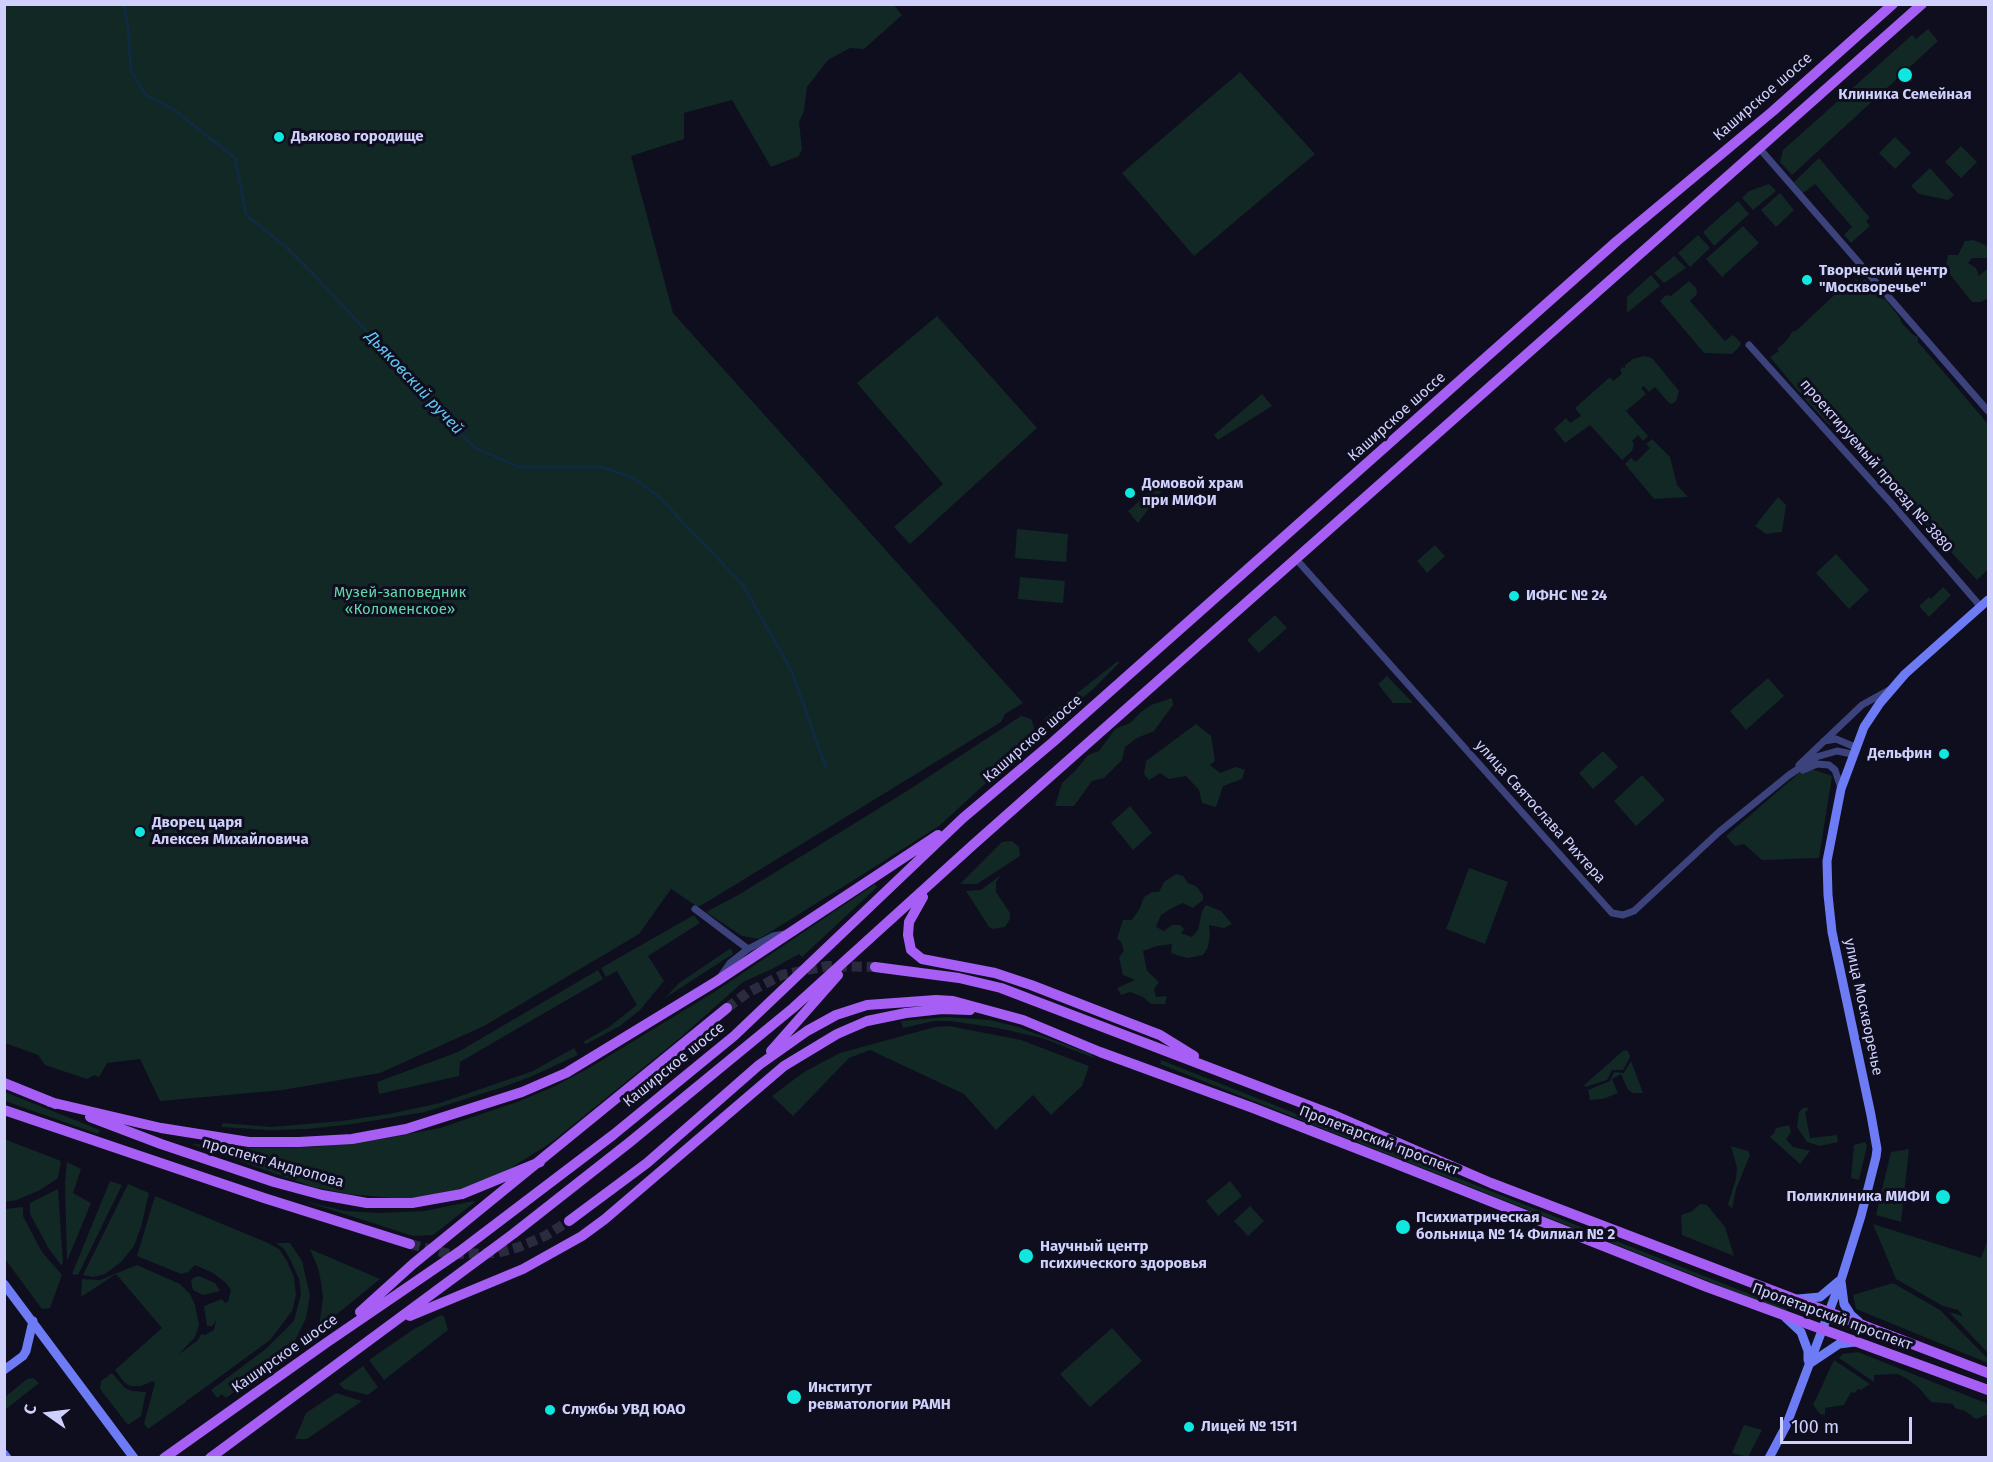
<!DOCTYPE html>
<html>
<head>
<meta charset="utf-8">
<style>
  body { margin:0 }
  #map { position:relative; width:1993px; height:1462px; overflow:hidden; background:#0e0e1f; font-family:"Fira Sans",sans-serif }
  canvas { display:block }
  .frame { position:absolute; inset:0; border:6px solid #cfd0fc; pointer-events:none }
  .north { position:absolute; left:18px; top:1384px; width:60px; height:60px; -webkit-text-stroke:4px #0e0e1f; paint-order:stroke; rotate:284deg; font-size:16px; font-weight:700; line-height:24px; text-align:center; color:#cfd0fc }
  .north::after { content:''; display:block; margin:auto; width:21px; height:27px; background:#cfd0fc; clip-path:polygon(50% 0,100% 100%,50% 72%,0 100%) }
  .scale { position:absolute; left:1780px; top:1417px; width:132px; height:27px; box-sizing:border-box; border:3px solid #cfd0fc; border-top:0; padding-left:8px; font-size:18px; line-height:21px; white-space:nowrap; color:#cfd0fc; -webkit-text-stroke:4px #0e0e1f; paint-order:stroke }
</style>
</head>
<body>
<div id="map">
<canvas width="1993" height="1462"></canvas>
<div class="frame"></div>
<div class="north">С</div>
<div class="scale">100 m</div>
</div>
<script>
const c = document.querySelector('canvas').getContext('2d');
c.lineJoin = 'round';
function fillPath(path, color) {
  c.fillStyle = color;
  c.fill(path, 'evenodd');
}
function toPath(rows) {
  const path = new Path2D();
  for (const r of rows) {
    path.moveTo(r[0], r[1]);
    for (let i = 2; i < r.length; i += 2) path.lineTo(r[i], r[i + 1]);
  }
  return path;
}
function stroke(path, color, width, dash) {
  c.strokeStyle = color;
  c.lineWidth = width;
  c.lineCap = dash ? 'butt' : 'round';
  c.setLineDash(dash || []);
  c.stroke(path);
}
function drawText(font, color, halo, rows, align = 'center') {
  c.font = font + ' "Fira Sans",sans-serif';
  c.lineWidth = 6;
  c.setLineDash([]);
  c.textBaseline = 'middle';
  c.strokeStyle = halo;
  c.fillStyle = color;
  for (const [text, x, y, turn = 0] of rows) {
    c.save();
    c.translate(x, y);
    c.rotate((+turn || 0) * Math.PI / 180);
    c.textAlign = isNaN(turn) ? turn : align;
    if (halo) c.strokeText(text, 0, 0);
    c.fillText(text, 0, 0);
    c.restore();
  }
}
fillPath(toPath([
  [4,5,894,5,902,15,864,49,850,48,828,60,807,87,804,111,799,122,802,149,799,156,771,167,732,100,684,113,684,139,631,156,673,313,1023,703,1005,714,1001,722,707,902,698,907,671,889,639,934,484,1026,380,1073,283,1090,160,1101,140,1059,107,1063,99,1077,94,1075,87,1079,45,1065,38,1055,5,1043],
  [1928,29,1938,41,1792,175,1780,162,1783,150,1912,35,1916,39],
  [1240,72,1315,154,1194,256,1122,173],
  [1895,137,1911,153,1895,169,1879,153],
  [1961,146,1977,162,1961,178,1945,162],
  [1819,158,1870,218,1866,221,1870,226,1851,243,1844,235,1852,227,1815,184,1803,193,1794,182],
  [1930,168,1954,195,1948,200,1919,194,1911,186],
  [1769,184,1776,191,1753,210,1742,198,1749,191],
  [1780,193,1794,210,1776,227,1761,210],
  [1738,201,1749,214,1714,246,1703,232],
  [1743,226,1759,243,1722,277,1706,259],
  [1698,235,1710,248,1690,267,1678,253],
  [1973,240,1988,246,1988,258,1972,258,1968,263,1976,268,1979,276,1988,268,1988,298,1981,302,1972,302,1949,273,1946,266,1948,255,1958,255,1965,241],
  [1674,256,1686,268,1664,283,1654,273],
  [1651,275,1660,286,1627,313,1627,297],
  [1855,278,1860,283,1865,279,1881,298,1886,300,1900,318,1901,322,1912,334,1918,337,1918,342,1988,424,1988,569,1977,580,1864,458,1859,455,1833,424,1830,426,1804,398,1770,357,1779,351,1777,349,1787,340,1792,332,1797,330,1846,284,1857,286],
  [1689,281,1696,288,1697,294,1690,301,1723,339,1725,341,1732,335,1734,336,1741,343,1740,346,1732,354,1704,353,1660,301,1666,295,1671,296],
  [937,316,1037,428,910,544,894,527,943,484,857,383],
  [1644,356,1652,358,1679,391,1676,401,1672,404,1669,403,1655,387,1649,392,1644,386,1641,388,1646,394,1626,411,1648,436,1643,441,1638,435,1632,441,1634,445,1632,451,1622,460,1590,425,1565,443,1554,429,1566,418,1570,423,1581,416,1575,408,1610,377,1613,381,1622,374,1620,369,1623,367,1625,369,1625,365,1633,359],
  [1262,394,1272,406,1218,440,1214,435],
  [1652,439,1670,457,1677,485,1688,497,1654,499,1625,464,1631,458,1636,462,1650,448,1646,444],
  [1163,480,1167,484,1138,523,1128,511],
  [1778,497,1786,505,1782,532,1766,534,1755,526],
  [1017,529,1068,534,1066,562,1015,558],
  [1435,545,1445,556,1427,573,1417,561],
  [1836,554,1869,590,1849,609,1816,573],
  [1020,577,1065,581,1063,603,1018,599],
  [1943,587,1951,595,1929,617,1919,606,1929,597,1931,599],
  [1275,615,1287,628,1259,653,1247,640],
  [1118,661,1119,663,1092,690,1051,723,1046,722,1044,719],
  [1387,676,1413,703,1393,703,1378,684],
  [1768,678,1784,696,1746,730,1730,711],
  [1172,698,1173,705,1154,731,1137,738,1125,747,1122,760,1104,778,1092,781,1074,806,1055,806,1062,783,1075,771,1088,755,1099,751,1115,729,1130,723,1141,712,1151,705],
  [1021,716,1031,719,1034,727,1033,739,1022,750,939,826,865,873,759,939,742,936,706,912,740,894,907,791],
  [1196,724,1211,736,1215,761,1210,765,1220,773,1236,767,1245,770,1242,779,1223,786,1216,807,1202,803,1199,790,1186,776,1169,779,1160,773,1149,780,1144,774,1146,761],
  [1603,751,1618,767,1593,789,1579,773],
  [1806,767,1832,776,1819,858,1762,860,1744,844,1735,846,1726,836],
  [1642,775,1665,800,1636,826,1614,801],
  [1130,806,1152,833,1133,850,1111,823],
  [1012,841,1019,847,1020,856,977,884,960,884,1002,842],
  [1017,863,1000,876,996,882,996,892,1010,913,1010,919,1005,927,993,929,989,927,966,891,981,890],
  [1469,868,1508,882,1485,944,1446,929],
  [1176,874,1183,876,1188,883,1196,886,1203,895,1203,900,1193,908,1183,903,1172,908,1161,915,1156,927,1164,931,1172,925,1180,925,1184,929,1181,933,1192,937,1198,930,1202,911,1206,905,1221,911,1232,924,1224,928,1209,925,1210,934,1208,947,1203,955,1188,958,1180,956,1171,953,1172,944,1157,946,1143,951,1147,971,1159,982,1154,989,1156,997,1167,996,1165,1004,1151,1004,1143,997,1130,992,1121,995,1117,988,1135,980,1123,975,1119,957,1124,951,1121,942,1117,938,1123,920,1132,920,1140,908,1144,897,1152,892,1159,892,1164,882],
  [875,884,877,887,802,957,799,954,772,969,743,982,680,1038,552,1142,506,1171,454,1193,403,1199,348,1194,313,1187,191,1144,251,1148,314,1147,388,1138,440,1128,517,1102,553,1087,589,1068,716,991],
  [694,915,700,923,648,956,664,981,640,1010,620,1026,586,1044,583,1042,609,1027,637,1005,617,971,606,977,601,968],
  [731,948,733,954,665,998,679,983],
  [598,970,603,979,460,1062,459,1076,379,1094,377,1082,458,1052],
  [946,1017,990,1020,1018,1027,1091,1054,1094,1058,1042,1038,998,1028,950,1021,934,1021,903,1028,901,1021],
  [949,1026,1021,1040,1089,1066,1082,1086,1051,1115,1033,1095,996,1130,964,1094,870,1050,849,1058,793,1116,772,1096,804,1072,840,1053,935,1027],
  [574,1048,578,1055,530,1077,503,1087,425,1112,353,1124,308,1129,270,1130,221,1127,223,1123,271,1127,341,1121,389,1114,440,1103,533,1071],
  [1624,1050,1628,1051,1630,1057,1623,1070,1612,1070,1607,1080,1585,1087,1584,1085],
  [1161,1060,1787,1309,1786,1312,1160,1064],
  [1631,1061,1643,1093,1633,1093,1628,1090,1621,1074,1612,1079,1618,1093,1603,1099,1590,1100,1588,1090,1610,1081,1614,1072,1624,1073],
  [5,1092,100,1130,98,1134,5,1101],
  [1807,1107,1808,1110,1805,1112,1810,1138,1837,1135,1838,1142,1820,1146,1807,1142,1797,1127,1799,1112,1803,1108],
  [1789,1125,1791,1132,1786,1139,1793,1147,1810,1151,1800,1164,1770,1137,1774,1133,1776,1128],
  [4,1139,61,1161,58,1178,40,1190,17,1200,5,1202],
  [1865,1142,1867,1146,1859,1180,1851,1178,1854,1145],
  [1731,1146,1748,1151,1750,1155,1736,1189,1732,1209,1728,1204,1736,1179,1737,1168],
  [1909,1149,1901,1222,1876,1215,1891,1152],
  [67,1162,81,1169,73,1193,91,1203,67,1261,65,1182],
  [110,1181,122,1185,78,1275,72,1274],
  [1230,1181,1242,1196,1218,1216,1206,1201],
  [128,1184,149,1193,141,1227,134,1246,121,1262,105,1274,93,1277,83,1275],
  [58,1189,63,1264,61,1265,49,1249,30,1214,30,1203],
  [155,1196,268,1243,279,1249,287,1261,294,1277,296,1295,292,1311,270,1340,188,1400,187,1399,186,1402,148,1429,144,1424,155,1383,153,1381,141,1386,130,1386,124,1382,115,1370,162,1328,116,1274,81,1297,82,1279,100,1280,137,1265,180,1284,190,1294,195,1305,199,1325,195,1337,179,1354,198,1340,201,1334,205,1335,214,1330,216,1320,212,1326,207,1326,204,1306,222,1299,225,1303,228,1302,231,1290,226,1283,213,1273,195,1265,188,1272,181,1274,137,1256],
  [304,1201,345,1211,379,1213,424,1211,474,1201,475,1202,433,1235,413,1236],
  [1700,1204,1707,1205,1725,1227,1734,1256,1682,1235,1681,1215,1691,1212],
  [1250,1206,1264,1221,1248,1236,1234,1221],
  [23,1207,23,1216,42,1252,62,1275,50,1308,42,1309,5,1259,5,1209],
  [1873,1224,1981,1258,1988,1240,1988,1353,1949,1312,1963,1316,1958,1310,1943,1306,1896,1279],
  [276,1243,290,1243,302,1261,310,1295,306,1318,294,1343,286,1353,226,1398,222,1394,217,1398,211,1390,267,1348,294,1321,301,1294,299,1279,290,1259,284,1249],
  [310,1249,380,1279,320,1328,319,1327,323,1298,321,1282,318,1268],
  [199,1276,215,1283,220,1291,203,1295,193,1290,191,1281,193,1278],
  [1893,1283,1940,1310,1987,1358,1988,1363,1856,1309,1853,1295],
  [441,1315,444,1316,448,1330,384,1380,369,1360,414,1329],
  [1112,1328,1142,1361,1090,1407,1060,1374],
  [1858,1352,1988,1404,1988,1414,1976,1419,1965,1411,1955,1408,1953,1404,1931,1402,1919,1388,1909,1380,1898,1374,1874,1375,1874,1382,1839,1358,1843,1354],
  [1834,1360,1870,1384,1861,1390,1858,1389,1854,1393,1851,1392,1844,1405,1825,1408,1825,1415,1820,1414,1813,1405],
  [363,1366,378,1387,368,1395,344,1389,339,1384],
  [112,1373,125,1388,132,1391,146,1392,141,1416,128,1425,100,1389,101,1381],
  [33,1378,39,1383,5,1410,5,1397,27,1379],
  [336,1393,362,1401,307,1439,295,1439,306,1413],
  [1744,1425,1762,1430,1748,1457,1732,1453]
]), '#112824');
stroke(toPath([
  [124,4,128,27,131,71,146,95,173,109,235,158,246,215,285,246,317,278,409,377,441,416,476,448,519,467,603,467,633,478,657,495,743,585,792,672,826,768]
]), '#102a41', 3);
stroke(toPath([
  [727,1008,747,993,782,975,827,966,875,967],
  [410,1244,449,1254,497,1253,519,1247,545,1236,569,1221]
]), '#2b2b40', 10, [10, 5]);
stroke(toPath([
  [1760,149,1988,411],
  [1749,345,1893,505,1981,607],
  [1296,559,1612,913,1623,915,1634,911,1719,832,1789,775,1816,757,1837,751,1852,754],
  [1824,741,1836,739,1855,747],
  [1799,765,1862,705,1889,690],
  [1803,770,1817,764,1829,765,1835,770,1841,788],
  [695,909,748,949],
  [721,976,730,963,748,949,773,936,785,934]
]), '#3c427b', 7);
stroke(toPath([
  [1841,1281,1844,1304,1851,1315,1859,1322],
  [4,1284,134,1458],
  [1798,1299,1820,1297,1839,1281],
  [1786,1318,1801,1332,1808,1351,1808,1360],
  [1809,1364,1839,1344,1855,1342],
  [4,1370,23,1356,26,1351,33,1321],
  [4,1454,7,1458],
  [1769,1458,1786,1426,1841,1280,1861,1216,1876,1157,1877,1149,1871,1115,1832,932,1828,895,1827,861,1841,789,1864,727,1880,703,1905,674,1988,600]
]), '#6d7cf5', 9);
stroke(toPath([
  [923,897,909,922,908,935,911,950,922,959,995,973,1031,985,1160,1035,1194,1056],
  [875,967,959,978,1001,988,1336,1116,1491,1183,1988,1373],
  [771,1051,838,975],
  [4,1083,56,1104],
  [50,1102,161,1128,249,1142,299,1142,352,1139,406,1129,522,1092,566,1073,717,981,938,835],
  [4,1110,264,1198,410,1244],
  [90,1117,161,1144,274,1182,322,1195,367,1203,412,1203,462,1194,540,1162],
  [569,1221,647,1163,759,1065,807,1031,836,1015,867,1005,936,1000,953,1001,1023,1020,1100,1052,1253,1108,1389,1161,1707,1287,1988,1390],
  [360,1312,413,1264,727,1008],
  [410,1316,523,1269,582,1236,605,1219,784,1066,837,1034,867,1021,906,1013,942,1009,970,1010],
  [164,1458,326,1343,459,1252,613,1135,734,1036,963,818,1053,742,1617,241,1773,111,1893,4],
  [210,1458,513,1234,630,1142,793,1008,974,844,1922,4]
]), '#a75ef4', 10);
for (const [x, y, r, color] of [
  [1905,75,8,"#10e7df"],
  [279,137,6,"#10e7df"],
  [1807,280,6,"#10e7df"],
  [1130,493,6,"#10e7df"],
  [1514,596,6,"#10e7df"],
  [1944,754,6,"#10e7df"],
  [140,832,6,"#10e7df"],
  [1943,1197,8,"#10e7df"],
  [1403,1227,8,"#10e7df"],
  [1026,1256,8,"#10e7df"],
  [794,1397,8,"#10e7df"],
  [550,1410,6,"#10e7df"],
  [1189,1427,6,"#10e7df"]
]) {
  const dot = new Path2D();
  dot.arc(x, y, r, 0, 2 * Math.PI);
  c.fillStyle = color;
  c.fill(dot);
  stroke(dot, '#0e0e1f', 2);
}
drawText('bold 15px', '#cfd0fc', '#0e0e1f', [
  ["Клиника Семейная",1905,95,"center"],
  ["Дьяково городище",291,137],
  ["Творческий центр",1819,271],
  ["\"Москворечье\"",1819,288],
  ["Домовой храм",1142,484],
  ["при МИФИ",1142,501],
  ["ИФНС № 24",1526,596],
  ["Дельфин",1932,754,"right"],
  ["Дворец царя",152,823],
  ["Алексея Михайловича",152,840],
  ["Поликлиника МИФИ",1930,1197,"right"],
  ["Психиатрическая",1416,1218],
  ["больница № 14 Филиал № 2",1416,1235],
  ["Научный центр",1040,1247],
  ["психического здоровья",1040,1264],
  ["Институт",808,1388],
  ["ревматологии РАМН",808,1405],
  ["Службы УВД ЮАО",562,1410],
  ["Лицей № 1511",1201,1427]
], 'left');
drawText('15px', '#cfd0fc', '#0e0e1f', [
  ["Каширское шоссе",1763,97,-41],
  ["Каширское шоссе",1397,417,-42],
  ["проектируемый проезд № 3880",1876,466,49],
  ["Каширское шоссе",1033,739,-41],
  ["улица Святослава Рихтера",1540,812,48],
  ["улица Москворечье",1863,1007,78],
  ["Каширское шоссе",674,1065,-39],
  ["Пролетарский проспект",1379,1141,21],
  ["проспект Андропова",273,1163,16],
  ["Пролетарский проспект",1832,1317,20],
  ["Каширское шоссе",285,1354,-35]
]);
drawText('15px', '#61d6a8', '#0e0e1f', [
  ["Музей-заповедник",400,593],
  ["«Коломенское»",400,610]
]);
drawText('italic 16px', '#64c6f4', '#0e0e1f', [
  ["Дьяковский ручей",414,383,47]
]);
</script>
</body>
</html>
